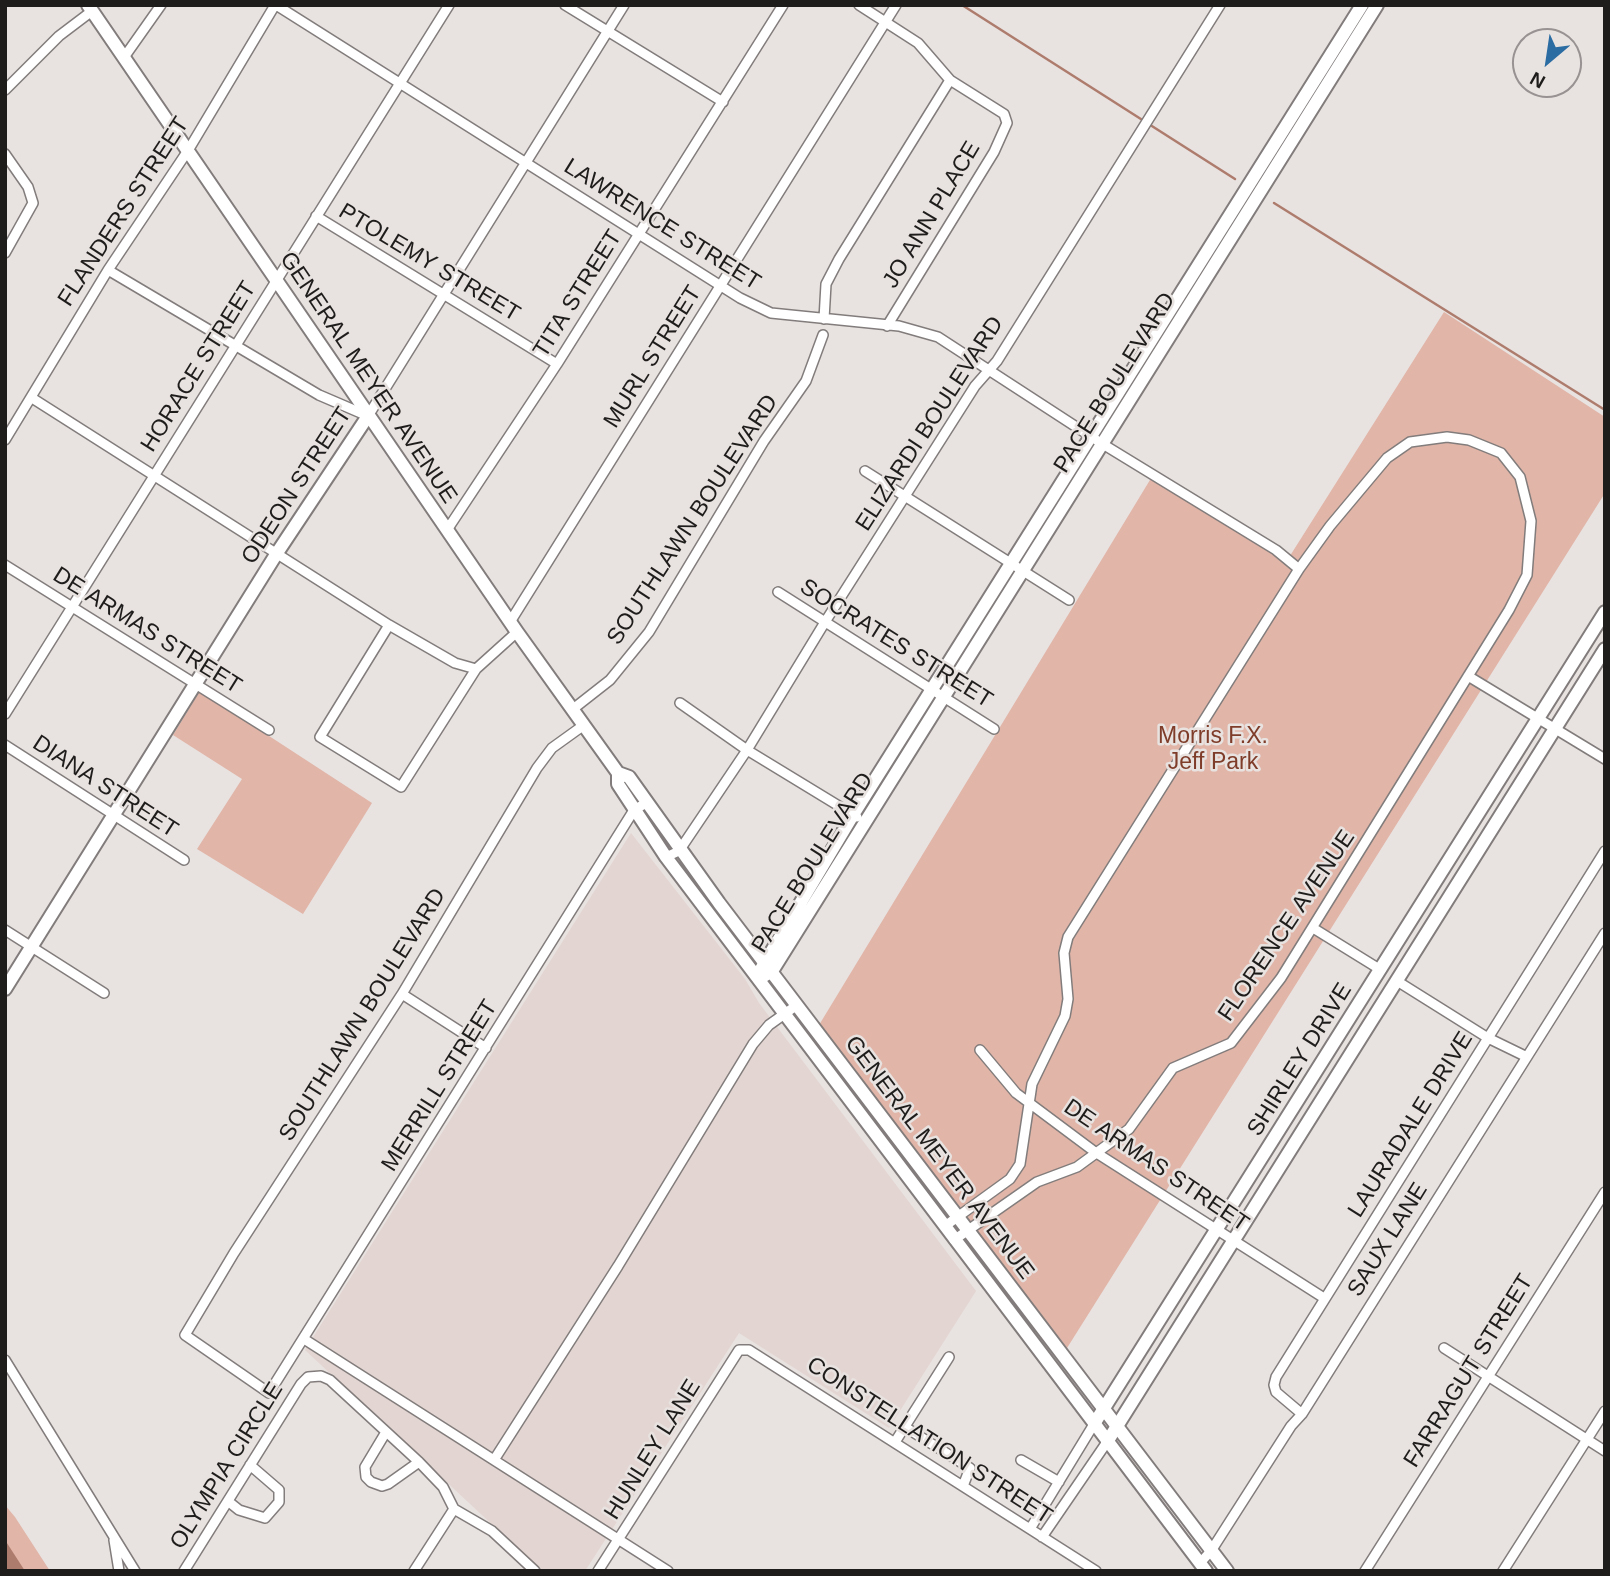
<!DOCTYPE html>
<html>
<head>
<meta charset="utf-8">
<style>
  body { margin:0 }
  #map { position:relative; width:1610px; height:1576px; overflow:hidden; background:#e8e2e0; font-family:Arial,sans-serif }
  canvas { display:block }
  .frame { position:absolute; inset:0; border:7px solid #1f1d1c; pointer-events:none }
  .north { position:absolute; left:1512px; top:28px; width:70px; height:70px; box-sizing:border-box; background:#e8e2e0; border:2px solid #989392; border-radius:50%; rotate:209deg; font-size:19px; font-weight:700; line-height:28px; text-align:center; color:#1f1d1c }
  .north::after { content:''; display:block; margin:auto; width:24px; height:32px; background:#2b6ca2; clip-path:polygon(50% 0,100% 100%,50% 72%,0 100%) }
</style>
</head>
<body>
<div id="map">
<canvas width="1610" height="1576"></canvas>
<div class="frame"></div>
<div class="north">N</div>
</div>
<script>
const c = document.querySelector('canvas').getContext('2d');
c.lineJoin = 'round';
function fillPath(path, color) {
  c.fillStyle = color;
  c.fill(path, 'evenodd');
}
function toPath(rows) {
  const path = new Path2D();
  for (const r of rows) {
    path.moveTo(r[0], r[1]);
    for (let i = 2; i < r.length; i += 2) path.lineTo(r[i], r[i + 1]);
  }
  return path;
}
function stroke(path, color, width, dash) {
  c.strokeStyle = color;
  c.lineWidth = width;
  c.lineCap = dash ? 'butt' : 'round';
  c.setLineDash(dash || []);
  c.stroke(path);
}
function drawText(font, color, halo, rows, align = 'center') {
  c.font = font + ' Arial,sans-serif';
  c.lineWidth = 5;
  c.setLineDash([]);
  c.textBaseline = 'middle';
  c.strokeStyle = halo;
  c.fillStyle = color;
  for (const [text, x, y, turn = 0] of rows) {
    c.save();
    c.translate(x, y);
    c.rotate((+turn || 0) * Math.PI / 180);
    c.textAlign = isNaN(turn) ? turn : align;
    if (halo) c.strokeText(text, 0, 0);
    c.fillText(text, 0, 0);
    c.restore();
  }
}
fillPath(toPath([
  [631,833,745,979,759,1003,976,1291,889,1428,739,1333,585,1571,542,1571,305,1350]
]), '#e3d5d1');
fillPath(toPath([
  [1444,312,1605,417,1605,493,1067,1348,816,1030,1153,475,1288,559],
  [200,691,372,803,303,914,197,849,242,779,173,735],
  [5,1505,15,1517,50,1571,20,1571,5,1550]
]), '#e1b5a8');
fillPath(toPath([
  [5,1540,25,1571,5,1571]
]), '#ae7c6d');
stroke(toPath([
  [962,5,1235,179],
  [1274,203,1605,410]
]), '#ae7c6d', 2.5);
const minor = toPath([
  [276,5,740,298,771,313,899,326,938,337,1101,443,1276,550,1299,569],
  [565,5,723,102],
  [859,5,918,43,950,80,1004,114,1007,123,994,152,887,326],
  [125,56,161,5],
  [5,90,59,36,92,11],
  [5,154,28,187,33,203,5,253],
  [316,216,557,364],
  [108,270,319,395,368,416,624,5],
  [824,319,826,284,839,259,950,80],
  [32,398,389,625,455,663,476,669],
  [5,440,108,270,189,149,275,5],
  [865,471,1069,600],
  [447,530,557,364,783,5],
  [5,565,269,730],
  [778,592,994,729],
  [510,622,896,5],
  [389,625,320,737,401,787,476,669,517,632],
  [1468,676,1605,759],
  [680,703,747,750,857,817],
  [573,709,610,680,649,632,764,441,806,381,823,335],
  [5,714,449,5],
  [584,725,552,748,537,768,402,994,234,1253,185,1335,269,1393,634,810,646,803],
  [5,745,184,860],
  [666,857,679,851,747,750,825,622,975,386,997,361,1220,5],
  [1313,928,1381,970],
  [5,930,104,993],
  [1397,981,1488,1038,1525,1056],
  [402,994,486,1048],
  [980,1050,1016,1093,1095,1152,1324,1298],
  [945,1226,1010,1179,1020,1164,1032,1084,1065,1016,1068,999,1064,953,1068,937,1299,569,1330,526,1387,458,1410,442,1447,437,1469,440,1501,453,1520,477,1531,521,1527,575,1509,610,1281,978,1231,1043,1173,1068,1129,1129,1077,1167,1037,1182,954,1240],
  [304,1339,668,1571],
  [1444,1348,1605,1451],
  [5,1360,135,1571],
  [1302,1414,1276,1392,1274,1385,1276,1377,1605,851],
  [905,1427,970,1468,963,1486],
  [386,1432,365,1467,366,1477,371,1482,382,1486,388,1484,419,1462],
  [895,1442,949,1357],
  [494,1460,618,1266,753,1044,769,1025,797,1005],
  [1021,1460,1059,1482],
  [229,1502,239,1510,265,1518,279,1502,279,1490,250,1465],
  [1030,1529,1094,1424],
  [1042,1537,1107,1442],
  [114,1540,119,1571],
  [1200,1563,1211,1551,1291,1426,1302,1414,1605,933],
  [184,1571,301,1384,308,1377,321,1376,330,1380,419,1462,443,1487,454,1509,492,1531,535,1571],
  [414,1571,454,1509],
  [598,1571,739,1350,749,1350,1096,1571],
  [1365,1571,1605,1192],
  [1503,1571,1605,1411]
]);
const tertiary = toPath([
  [761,969,856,810,1362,5],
  [764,976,772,971,1377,5],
  [5,989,277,553,368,416],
  [1094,1424,1605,612],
  [1107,1442,1605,649]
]);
const secondary = toPath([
  [88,5,517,632,618,773,629,777,719,903,1227,1571],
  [618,773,618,784,666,857,1206,1571]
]);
stroke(minor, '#827d7c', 12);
stroke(tertiary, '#827d7c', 16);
stroke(secondary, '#827d7c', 16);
stroke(minor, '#fff', 9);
stroke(tertiary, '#fff', 12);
stroke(secondary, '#fff', 12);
drawText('23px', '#1f1d1c', '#e8e2e0', [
  ["FLANDERS STREET",124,212,-57],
  ["JO ANN PLACE",932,215,-59],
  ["LAWRENCE STREET",662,225,32],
  ["PTOLEMY STREET",429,263,31],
  ["TITA STREET",578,294,-58],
  ["MURL STREET",653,357,-58],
  ["HORACE STREET",199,367,-58],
  ["GENERAL MEYER AVENUE",368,378,56],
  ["PACE BOULEVARD",1115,383,-58],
  ["ELIZARDI BOULEVARD",930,424,-57],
  ["ODEON STREET",297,486,-57],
  ["SOUTHLAWN BOULEVARD",693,520,-57],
  ["DE ARMAS STREET",147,631,32],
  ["SOCRATES STREET",896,644,32],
  ["DIANA STREET",105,787,33],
  ["PACE BOULEVARD",813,863,-58],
  ["FLORENCE AVENUE",1287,926,-56],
  ["SOUTHLAWN BOULEVARD",363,1015,-58],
  ["SHIRLEY DRIVE",1300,1060,-58],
  ["MERRILL STREET",440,1086,-58],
  ["LAURADALE DRIVE",1411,1125,-58],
  ["GENERAL MEYER AVENUE",939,1158,53],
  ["DE ARMAS STREET",1156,1166,34],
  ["SAUX LANE",1388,1240,-58],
  ["FARRAGUT STREET",1469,1371,-58],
  ["CONSTELLATION STREET",929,1441,33],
  ["HUNLEY LANE",653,1450,-58],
  ["OLYMPIA CIRCLE",227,1466,-58]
]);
drawText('23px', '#7e3c29', '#e8e2e0', [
  ["Morris F.X.",1213,737],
  ["Jeff Park",1213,763]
]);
</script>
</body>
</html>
